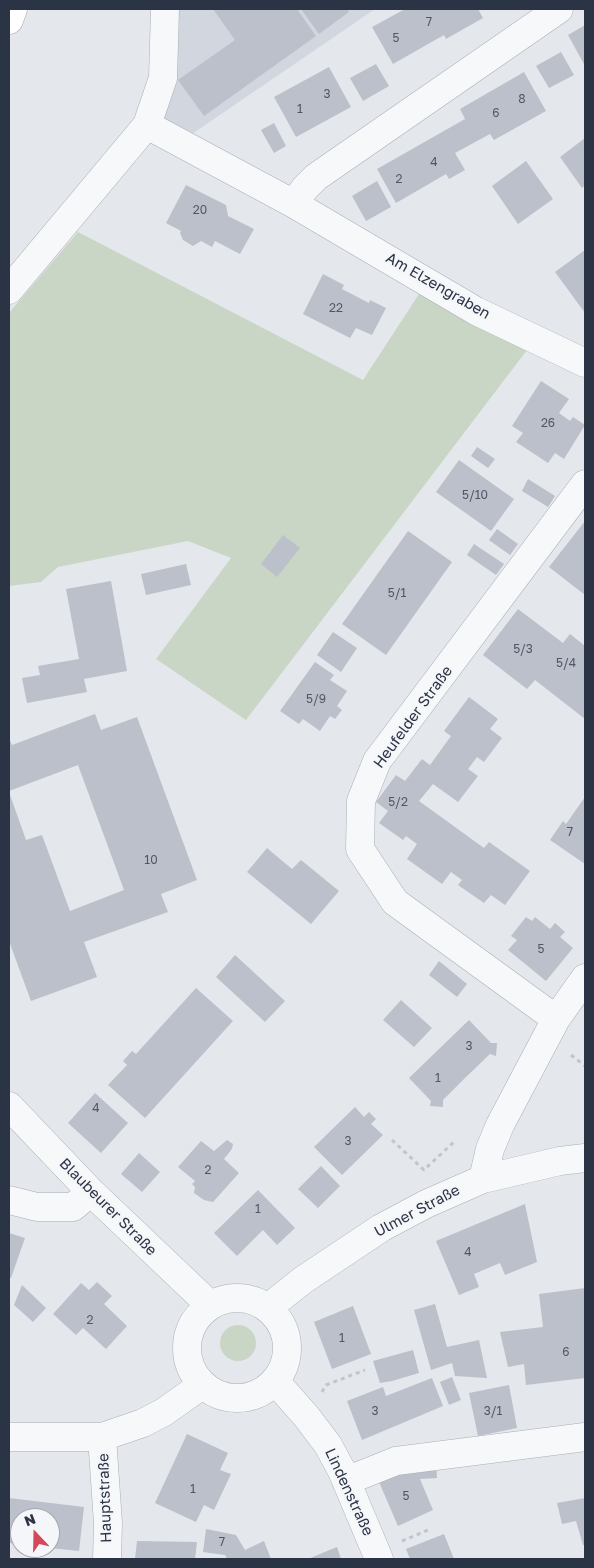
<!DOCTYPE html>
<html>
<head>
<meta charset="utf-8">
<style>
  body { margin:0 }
  #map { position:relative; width:594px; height:1568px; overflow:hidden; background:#e4e7ec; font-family:"Golos Text",sans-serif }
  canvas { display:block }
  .frame { position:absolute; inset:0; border:10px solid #2b3445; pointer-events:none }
  .north { position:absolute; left:10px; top:1508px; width:50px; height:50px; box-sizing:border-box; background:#f4f6f9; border:1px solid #a4a8b1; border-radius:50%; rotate:339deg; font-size:14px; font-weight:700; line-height:20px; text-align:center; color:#2b3445 }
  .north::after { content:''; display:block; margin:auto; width:18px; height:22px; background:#d1495b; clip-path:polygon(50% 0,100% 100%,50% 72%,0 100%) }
</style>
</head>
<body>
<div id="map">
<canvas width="594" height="1568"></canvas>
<div class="frame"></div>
<div class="north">N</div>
</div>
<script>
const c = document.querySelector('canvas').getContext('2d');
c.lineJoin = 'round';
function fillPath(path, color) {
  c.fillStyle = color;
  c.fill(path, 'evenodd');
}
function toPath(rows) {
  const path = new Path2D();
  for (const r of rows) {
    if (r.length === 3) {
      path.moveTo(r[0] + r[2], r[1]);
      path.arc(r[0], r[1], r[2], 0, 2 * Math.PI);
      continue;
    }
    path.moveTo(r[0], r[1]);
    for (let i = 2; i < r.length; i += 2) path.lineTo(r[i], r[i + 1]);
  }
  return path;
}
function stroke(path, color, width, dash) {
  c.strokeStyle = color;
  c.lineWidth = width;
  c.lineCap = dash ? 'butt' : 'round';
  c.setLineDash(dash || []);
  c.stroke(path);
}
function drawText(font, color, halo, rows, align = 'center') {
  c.font = font + ' "Golos Text",sans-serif';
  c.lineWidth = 4.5;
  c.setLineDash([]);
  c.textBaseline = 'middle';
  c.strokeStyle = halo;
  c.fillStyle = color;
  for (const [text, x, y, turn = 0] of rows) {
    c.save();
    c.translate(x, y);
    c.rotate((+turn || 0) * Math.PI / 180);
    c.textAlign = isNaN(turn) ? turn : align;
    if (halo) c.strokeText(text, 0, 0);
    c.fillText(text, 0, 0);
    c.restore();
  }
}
fillPath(toPath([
  [171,9,375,9,192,134,163,120]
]), '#d2d6de');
fillPath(toPath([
  [78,232,363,380,419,294,527,350,246,720,156,659,231,558,188,541,58,567,41,582,9,586,9,313],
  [238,1343,18]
]), '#c9d6c5');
fillPath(toPath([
  [213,9,297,9,316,36,204,116,178,80,235,40],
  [301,9,347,9,349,12,319,34],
  [405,9,478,9,483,18,446,39,444,35,393,64,372,27],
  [585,25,585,66,568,35],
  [561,52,574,75,549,88,536,66],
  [376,64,389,86,363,101,350,78],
  [329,67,351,107,296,137,274,97],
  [524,72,546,111,494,140,490,134,455,153,465,170,449,179,446,174,396,203,377,169,465,119,460,109],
  [274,123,286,146,274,153,261,130],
  [585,138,585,185,582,188,560,157],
  [526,161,553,199,518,224,492,186],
  [377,181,391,207,366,221,352,196],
  [186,185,226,205,228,216,254,229,240,254,215,241,212,247,201,241,193,246,183,240,180,233,181,231,166,223],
  [585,250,585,313,555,272],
  [323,274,344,285,342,289,369,303,370,300,386,308,372,335,356,328,350,338,303,314],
  [541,381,569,399,559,413,570,421,573,417,585,425,564,459,555,453,548,463,516,442,523,433,512,426],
  [477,447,495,459,488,468,471,456],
  [459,460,514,499,491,531,436,492],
  [528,479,555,496,548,507,522,491],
  [585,521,585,595,549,567],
  [497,529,518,544,510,555,489,540],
  [408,531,452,562,386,655,342,624],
  [283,535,300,548,277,577,261,564],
  [474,544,504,564,496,575,467,555],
  [186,564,191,585,146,595,141,574],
  [111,581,127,671,84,679,87,692,27,703,22,678,40,675,38,666,79,659,66,589],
  [518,609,563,643,570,634,585,646,585,719,535,680,527,689,483,655],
  [333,632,357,648,341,672,317,655],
  [315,662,334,675,330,680,347,691,337,706,342,710,335,719,330,716,320,731,303,719,299,724,280,711],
  [469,697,498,719,490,729,502,738,484,762,477,757,468,769,478,776,458,802,433,784,419,801,484,848,489,842,530,871,505,905,491,895,484,903,458,885,462,880,451,872,442,884,407,859,417,844,406,836,403,840,379,823,388,811,376,802,396,775,405,781,422,759,430,765,451,736,444,731],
  [95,714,101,730,137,717,197,880,161,894,168,912,84,942,97,977,31,1001,9,941,9,792,26,840,42,835,70,911,124,890,78,765,9,791,9,738,12,745],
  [585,797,585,864,550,840,563,821,566,824],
  [267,848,292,869,301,860,339,891,311,924,247,872],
  [526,917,532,921,535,917,550,929,555,923,565,932,560,937,573,948,546,981,508,950,517,940,511,936],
  [235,955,285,1001,265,1022,216,977],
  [439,961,467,984,457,997,429,975],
  [196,988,233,1021,145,1118,108,1085,127,1065,123,1061,132,1051,136,1054],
  [401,1000,432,1028,414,1047,383,1020],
  [469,1020,491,1043,497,1043,496,1056,490,1054,466,1077,443,1100,443,1107,430,1106,431,1101,409,1078],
  [95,1093,128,1123,101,1153,68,1123],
  [355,1107,364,1117,369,1112,376,1119,371,1124,383,1135,342,1175,314,1147],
  [227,1140,233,1144,232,1149,224,1159,239,1173,213,1202,204,1200,194,1193,195,1187,192,1184,195,1181,178,1167,201,1141,214,1151],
  [139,1153,160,1172,142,1192,121,1174],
  [321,1166,340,1186,318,1208,298,1189],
  [258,1190,295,1228,277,1245,263,1230,237,1256,214,1233],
  [525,1204,537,1262,505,1275,500,1263,474,1274,479,1287,459,1295,436,1241],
  [9,1233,25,1238,11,1278,9,1277],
  [97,1282,112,1296,104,1304,127,1326,106,1349,83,1328,76,1335,53,1314,81,1283,89,1290],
  [22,1285,46,1308,33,1322,14,1305],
  [585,1288,585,1378,526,1385,524,1364,508,1367,500,1332,543,1327,539,1294],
  [435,1304,447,1347,479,1340,487,1378,455,1376,452,1363,431,1370,414,1310],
  [353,1306,371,1354,332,1369,314,1322],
  [413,1350,419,1373,392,1381,380,1383,373,1361],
  [452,1377,461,1400,449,1405,440,1382],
  [432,1378,443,1406,362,1440,347,1401,383,1387,386,1396],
  [509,1385,517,1428,478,1436,469,1393],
  [187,1434,228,1453,220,1470,231,1474,214,1510,204,1505,196,1522,155,1503],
  [436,1465,437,1478,420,1479,433,1510,398,1526,379,1482,415,1467],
  [9,1498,84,1507,79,1551,50,1548,50,1518,20,1518,20,1544,9,1543],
  [585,1498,585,1545,583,1545,576,1521,562,1524,557,1503],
  [206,1529,236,1535,245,1550,264,1541,271,1559,227,1559,225,1555,203,1552],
  [444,1534,454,1559,410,1559,406,1549],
  [137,1541,197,1542,195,1559,135,1559],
  [337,1547,341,1559,308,1559]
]), '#bbc0ca');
const minor = toPath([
  [147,125,294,204,476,311,585,363],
  [294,204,305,188,316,177,559,9],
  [9,290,147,125,163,78,165,9],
  [556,1019,395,902,360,849,361,801,377,761,585,484],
  [9,1106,91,1192,210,1305],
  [483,1179,490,1149,500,1125,556,1019,585,978],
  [9,1200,37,1207,73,1207,91,1192],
  [237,1348,50],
  [269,1307,303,1280,381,1228,426,1204,483,1179,560,1161,585,1158],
  [275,1381,306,1416,328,1445,342,1471,379,1559],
  [9,1437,102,1437,143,1423,164,1412,202,1385],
  [102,1437,108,1523,107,1559],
  [346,1481,396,1461,585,1437]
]);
const major = toPath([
  [9,20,13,9]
]);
stroke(minor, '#a9aeb7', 29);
stroke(major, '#a3abb8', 29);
stroke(toPath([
  [571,1055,585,1066],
  [392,1140,424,1170,456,1140],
  [322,1392,326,1385,365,1370],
  [402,1541,428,1530]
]), '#c2c5cb', 3, [4, 4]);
stroke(minor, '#f7f8fa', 28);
stroke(major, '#fff', 28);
drawText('12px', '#4f5766', null, [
  ["7",429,22],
  ["5",396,38],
  ["3",327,94],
  ["8",522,99],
  ["1",300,109],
  ["6",496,113],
  ["4",434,162],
  ["2",399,179],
  ["20",200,210],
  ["22",336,308],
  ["26",548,423],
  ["5/10",475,495],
  ["5/1",397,593],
  ["5/3",523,649],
  ["5/4",566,663],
  ["5/9",316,699],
  ["5/2",398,802],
  ["7",570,832],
  ["10",151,860],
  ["5",541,949],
  ["3",469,1046],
  ["1",438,1078],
  ["4",96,1108],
  ["3",348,1141],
  ["2",208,1170],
  ["1",258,1209],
  ["4",468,1252],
  ["2",90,1320],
  ["1",342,1338],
  ["6",566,1352],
  ["3",375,1411],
  ["3/1",493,1411],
  ["1",193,1489],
  ["5",406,1496],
  ["7",222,1542]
]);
drawText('15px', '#2b3445', '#f4f6f9', [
  ["Am Elzengraben",438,286,30],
  ["Heufelder Straße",413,717,-54],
  ["Blaubeurer Straße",108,1207,45],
  ["Ulmer Straße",417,1211,-28],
  ["Lindenstraße",349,1492,65],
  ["Hauptstraße",105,1498,-92]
]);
</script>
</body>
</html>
